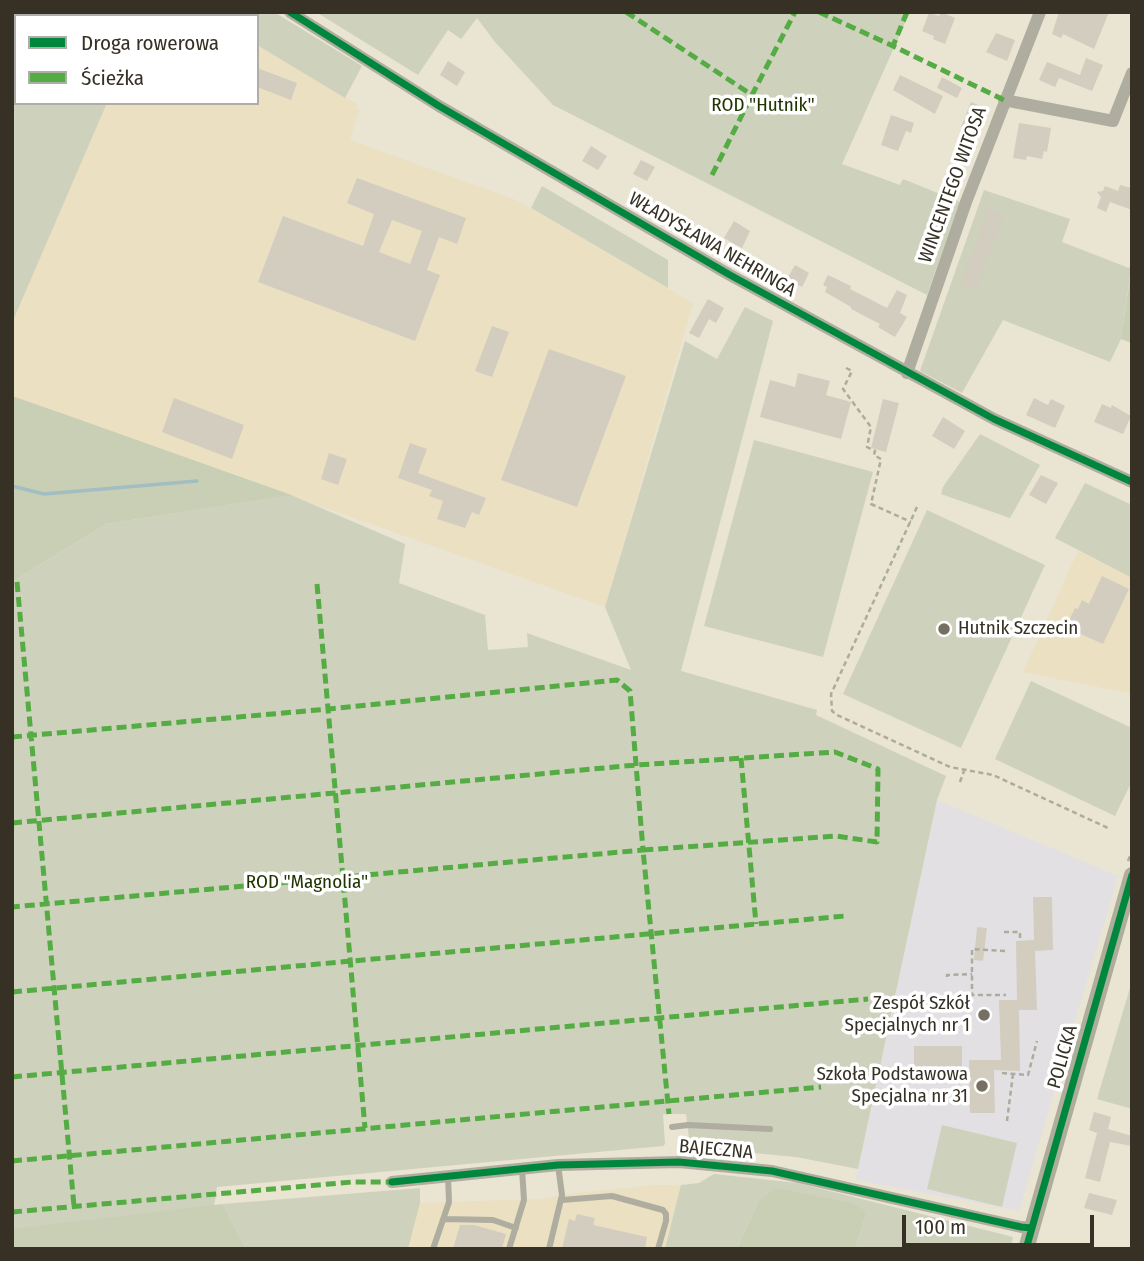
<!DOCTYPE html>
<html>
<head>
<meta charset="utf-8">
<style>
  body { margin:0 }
  #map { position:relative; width:1144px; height:1261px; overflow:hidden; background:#eae4d2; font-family:"Fira Sans Condensed",sans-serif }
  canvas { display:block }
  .frame { position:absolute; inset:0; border:14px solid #363124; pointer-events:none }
  .legend { position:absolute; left:14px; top:14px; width:245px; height:91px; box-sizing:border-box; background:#fff; border:2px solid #afada7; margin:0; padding:9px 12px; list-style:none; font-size:21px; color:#363124 }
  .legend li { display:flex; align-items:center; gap:14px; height:35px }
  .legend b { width:35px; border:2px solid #afada7 }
  .scale { position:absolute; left:902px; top:1215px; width:192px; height:32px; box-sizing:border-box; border:4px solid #363124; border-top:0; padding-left:9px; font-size:21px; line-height:24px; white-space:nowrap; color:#363124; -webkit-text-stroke:5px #fff; paint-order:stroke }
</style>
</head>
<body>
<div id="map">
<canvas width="1144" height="1261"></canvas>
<div class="frame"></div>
<ul class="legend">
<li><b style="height:9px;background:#00873e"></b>Droga rowerowa</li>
<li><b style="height:9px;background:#55ab44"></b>Ścieżka</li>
</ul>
<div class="scale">100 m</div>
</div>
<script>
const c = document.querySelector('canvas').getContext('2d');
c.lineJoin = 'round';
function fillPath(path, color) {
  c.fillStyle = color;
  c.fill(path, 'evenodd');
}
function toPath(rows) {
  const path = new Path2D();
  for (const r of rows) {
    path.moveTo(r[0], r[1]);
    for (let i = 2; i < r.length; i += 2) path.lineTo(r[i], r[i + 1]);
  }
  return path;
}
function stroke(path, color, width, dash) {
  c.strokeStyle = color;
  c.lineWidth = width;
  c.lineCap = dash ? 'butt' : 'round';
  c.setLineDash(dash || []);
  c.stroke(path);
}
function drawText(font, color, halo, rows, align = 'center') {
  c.font = font + ' "Fira Sans Condensed",sans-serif';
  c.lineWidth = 7;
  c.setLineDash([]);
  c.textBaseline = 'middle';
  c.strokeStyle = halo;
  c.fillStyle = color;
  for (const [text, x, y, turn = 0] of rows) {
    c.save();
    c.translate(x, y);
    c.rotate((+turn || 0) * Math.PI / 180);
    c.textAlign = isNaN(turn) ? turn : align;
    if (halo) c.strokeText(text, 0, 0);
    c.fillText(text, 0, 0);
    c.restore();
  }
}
fillPath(toPath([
  [257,45,357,104,355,109,359,110,350,140,516,200,693,303,605,607,12,397,12,323,107,103,257,103],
  [1078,551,1132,578,1132,694,1023,672],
  [656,1185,681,1185,665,1249,408,1249,420,1203,540,1199,575,1193]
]), '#ebe0c1');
fillPath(toPath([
  [937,800,1118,876,1019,1211,856,1180]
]), '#e3e0e4');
fillPath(toPath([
  [12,12,147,12,145,16,16,16,16,103,107,103,12,323],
  [202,12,274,12,362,66,345,98,257,45,257,16,208,16],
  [316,12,910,12,842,164,900,185,903,179,960,202,927,295,553,105,495,42,477,18,461,39,448,30,418,75],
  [542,186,668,260,668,288,531,208],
  [984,190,1070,219,1062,242,1129,268,1132,262,1121,339,1110,362,1003,320,962,393,920,371],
  [745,307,773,321,681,671,817,710,816,715,946,776,937,800,858,1169,796,1157,690,1147,686,1114,663,1114,665,1144,663,1146,217,1187,213,1213,12,1239,12,582,106,524,283,496,12,396,291,495,405,544,399,583,485,615,488,650,528,647,527,633,631,670,605,607,685,341,717,359],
  [980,434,1040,465,1010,518,941,494,943,487],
  [754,440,873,472,823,657,704,626],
  [1085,483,1132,505,1132,578,1055,538],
  [927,510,1045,565,961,748,843,694],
  [1031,681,1132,728,1132,781,1115,816,995,759],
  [1132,981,1132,1109,1097,1099],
  [942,1125,1017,1143,1002,1207,927,1189],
  [714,1174,798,1183,1013,1237,1010,1249,855,1249,867,1212,758,1202,737,1249,665,1249,681,1185,699,1183],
  [420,1188,420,1203,408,1249,246,1249,223,1204]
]), '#ced2bc');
fillPath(toPath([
  [1132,265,1132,343,1121,339],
  [12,396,89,423,291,495,106,524,12,582],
  [776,1188,852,1203,867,1212,855,1249,737,1249,758,1202],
  [223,1204,246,1249,12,1249,12,1229]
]), '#c9cfb4');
stroke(toPath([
  [12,486,44,494,197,481]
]), '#a2bec3', 3.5);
fillPath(toPath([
  [941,12,955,18,945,44,933,39,934,36,922,31,929,13,939,16],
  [1059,12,1109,12,1094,49,1063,34,1061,38,1052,34],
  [996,33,1015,40,1007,61,986,52],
  [1086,58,1103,65,1092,91,1059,78,1055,87,1039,80,1047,62,1080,75],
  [448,61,465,72,457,86,440,75],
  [257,68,297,83,291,100,257,87],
  [900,75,943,96,935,114,893,90],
  [942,77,962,88,957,98,937,88],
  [971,102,988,109,978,135,961,127],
  [891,115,914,123,911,133,906,131,898,151,881,145],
  [1019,123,1051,128,1047,152,1044,151,1042,159,1027,156,1026,160,1013,158],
  [591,146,607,156,598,170,582,161],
  [641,160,655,167,647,181,633,174],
  [357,178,466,218,457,244,439,237,427,270,440,275,415,341,258,282,283,216,363,246,374,214,347,203],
  [392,220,422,231,410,264,379,252],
  [1120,185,1132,188,1132,210,1110,202,1106,212,1097,208,1101,197,1097,192,1103,191,1105,186,1118,191],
  [988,208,1005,215,987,260,977,291,960,285,971,254,973,255],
  [734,221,750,231,742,248,724,238],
  [795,265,809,273,802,287,787,279],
  [828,275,851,286,850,289,887,308,897,290,907,295,900,313,907,317,895,337,878,327,880,324,851,309,851,307,825,292,827,287,823,285],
  [708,299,724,308,716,323,709,319,699,338,689,333],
  [492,326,509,332,492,377,475,371],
  [549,349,626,376,577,507,501,480],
  [798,373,830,381,826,395,851,402,841,439,760,417,770,380,795,387],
  [174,398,244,425,232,459,162,432],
  [1034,398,1048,405,1051,399,1065,406,1055,428,1026,415],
  [883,399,899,403,886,452,871,448],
  [1102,404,1111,408,1112,405,1131,416,1123,434,1094,422],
  [943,417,965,431,954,449,932,436],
  [410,443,427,449,418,473,486,498,479,515,472,512,465,528,437,519,443,501,429,496,432,490,398,478],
  [329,453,347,459,338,485,321,479],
  [1041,475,1058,483,1046,504,1029,495],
  [1102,576,1129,589,1103,644,1076,632,1075,636,1064,631,1075,608,1078,609,1082,600,1089,604],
  [1033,897,1052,897,1053,950,1035,951,1037,1010,1019,1010,1020,1071,994,1070,995,1113,970,1113,969,1060,1001,1060,999,1000,1017,1000,1016,941,1034,940],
  [977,927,987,928,983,961,974,960],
  [914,1046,962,1046,962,1066,914,1066],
  [1094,1112,1111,1117,1108,1129,1132,1136,1132,1146,1110,1142,1100,1182,1085,1178,1097,1133,1089,1130],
  [1089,1193,1117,1200,1112,1215,1084,1208],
  [577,1214,595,1218,593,1225,647,1237,645,1249,562,1249,569,1219,575,1221],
  [460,1225,474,1225,506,1234,502,1249,453,1249]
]), '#d2cdbf');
stroke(toPath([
  [846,368,852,371,843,389,871,427,867,447,875,451,874,455,881,459,871,504,911,522],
  [917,507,831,694,832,711,837,715,950,767,993,775,1108,828],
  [960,782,964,771],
  [1128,861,1132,851],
  [1004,932,1020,932,1020,941],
  [1005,951,972,949,972,995,1006,995],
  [947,977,947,975,972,974],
  [1002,1073,1028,1075,1037,1041],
  [1007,1121,1013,1074]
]), '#adab9e', 2.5, [5, 3.5]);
stroke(toPath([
  [672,1127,688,1125,770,1129],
  [562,1200,612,1196,663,1210,666,1214,666,1221,658,1249],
  [444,1219,493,1220,516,1228],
  [433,1249,449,1202,448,1176],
  [509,1249,524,1200,522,1169],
  [549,1249,562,1195,558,1165]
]), '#aead9f', 6);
stroke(toPath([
  [290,12,439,106,730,275,994,419,1132,482],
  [1004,100,1113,121,1132,73],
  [907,373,966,202,1040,12],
  [392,1182,558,1165,679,1162,772,1171,1021,1227,1032,1228]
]), '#aead9f', 12);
stroke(toPath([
  [1026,1249,1132,875]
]), '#adad9c', 16);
stroke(toPath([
  [626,12,752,95,795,12],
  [819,12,893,46],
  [907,12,893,46,1004,100],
  [62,16,64,12],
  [12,94,16,89],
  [712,175,752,95],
  [17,582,74,1206],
  [317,584,365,1128],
  [12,737,329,709,617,680,630,691,643,850,12,907],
  [741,758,756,924],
  [12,823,636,765,835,752,878,769,877,842,836,836,643,850,669,1114],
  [12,992,845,916],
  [12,1077,868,999],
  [12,1161,821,1087],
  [12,1212,352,1182,392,1182]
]), '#55ab44', 5, [10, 5]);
stroke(toPath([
  [290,12,439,106,730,275,994,419,1132,482],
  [392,1182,558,1165,679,1162,772,1171,1021,1227,1032,1228],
  [1026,1249,1132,875]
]), '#00873e', 7);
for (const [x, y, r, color] of [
  [944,629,7,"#757061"],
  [984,1015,7,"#757061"],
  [982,1086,7,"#757061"]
]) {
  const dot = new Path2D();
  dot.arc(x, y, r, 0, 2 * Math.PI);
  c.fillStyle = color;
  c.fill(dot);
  stroke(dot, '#fff', 2.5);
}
drawText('19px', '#203400', '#fff', [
  ["ROD \"Hutnik\"",763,106],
  ["ROD \"Magnolia\"",307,883]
]);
drawText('19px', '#363124', '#fff', [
  ["WINCENTEGO WITOSA",953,185,-70],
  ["WŁADYSŁAWA NEHRINGA",712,245,30],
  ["POLICKA",1063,1057,-74],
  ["BAJECZNA",716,1150,5]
]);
drawText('19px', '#363124', '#fff', [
  ["Hutnik Szczecin",958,629,"left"],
  ["Zespół Szkół",970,1004],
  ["Specjalnych nr 1",970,1026],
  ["Szkoła Podstawowa",968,1075],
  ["Specjalna nr 31",968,1097]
], 'right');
</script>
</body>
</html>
